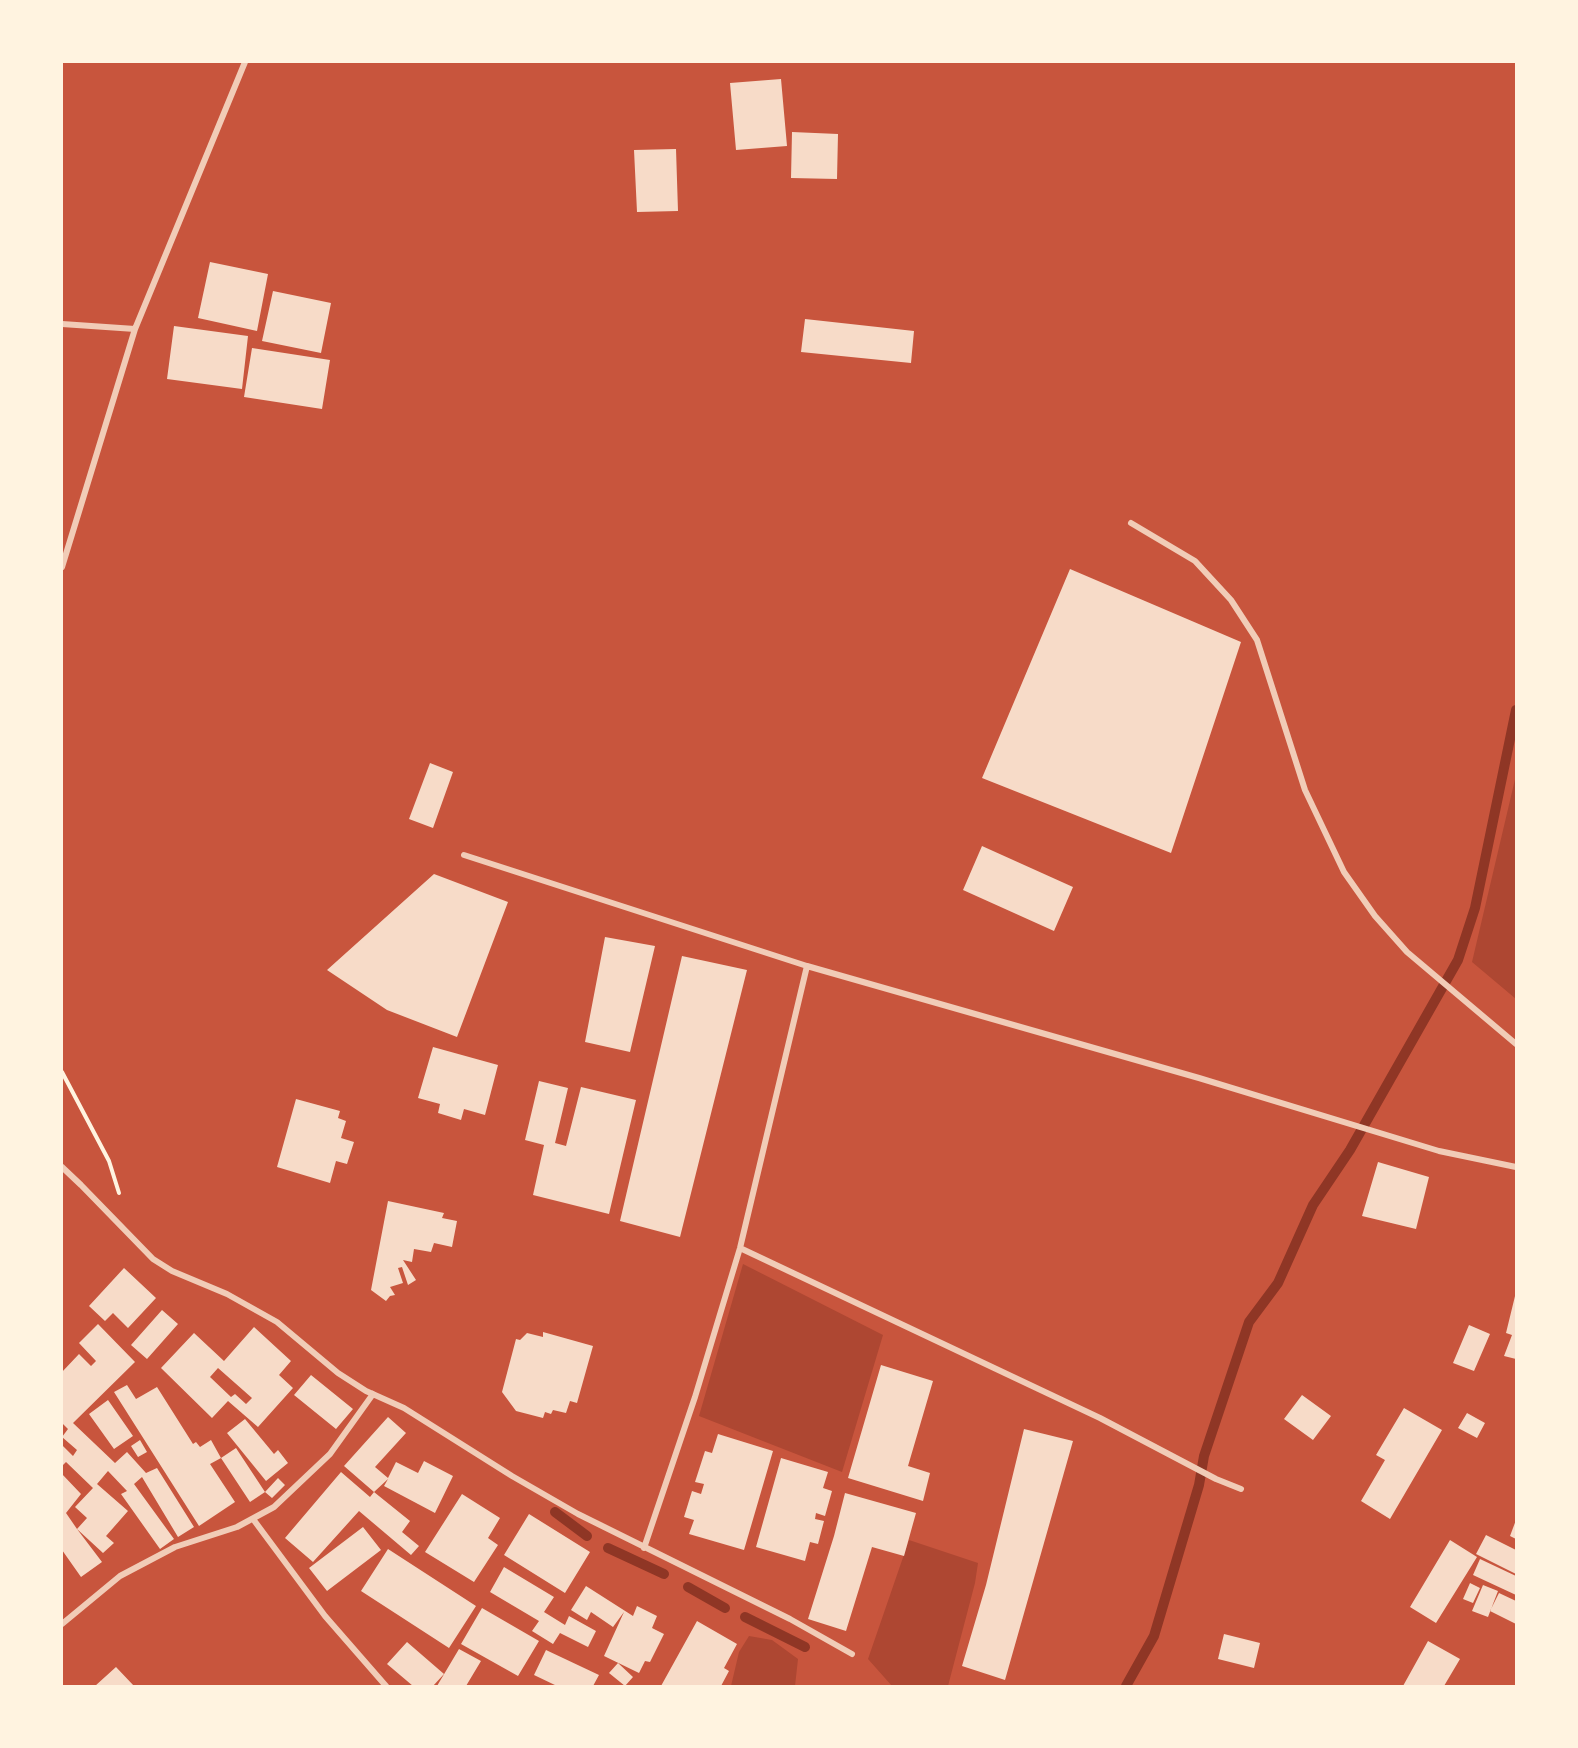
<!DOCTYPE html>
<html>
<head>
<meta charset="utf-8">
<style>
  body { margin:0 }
  #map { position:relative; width:1578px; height:1748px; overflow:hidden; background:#c8553d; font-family:Commissioner,sans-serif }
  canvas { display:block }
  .frame { position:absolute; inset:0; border:63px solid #fff3e0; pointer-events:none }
</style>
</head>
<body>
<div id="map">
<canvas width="1578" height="1748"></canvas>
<div class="frame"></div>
</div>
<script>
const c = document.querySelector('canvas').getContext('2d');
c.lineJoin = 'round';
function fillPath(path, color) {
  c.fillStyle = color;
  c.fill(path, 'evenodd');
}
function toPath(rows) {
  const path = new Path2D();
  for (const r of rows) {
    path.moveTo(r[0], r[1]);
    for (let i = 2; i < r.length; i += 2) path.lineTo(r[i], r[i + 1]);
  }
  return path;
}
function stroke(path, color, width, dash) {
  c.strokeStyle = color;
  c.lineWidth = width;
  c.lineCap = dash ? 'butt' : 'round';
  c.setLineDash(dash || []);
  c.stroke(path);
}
fillPath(toPath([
  [1516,775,1516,999,1472,962],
  [743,1264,883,1335,842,1472,699,1416],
  [909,1540,978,1563,975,1583,948,1686,892,1686,868,1659],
  [749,1636,772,1640,798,1659,795,1686,731,1686,739,1652]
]), '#ae4732');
stroke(toPath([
  [555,1512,587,1536],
  [608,1548,664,1574],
  [688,1587,725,1608],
  [745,1617,805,1647],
  [1126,1686,1154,1636,1199,1485,1204,1456,1249,1322,1278,1283,1313,1205,1350,1150,1458,960,1475,908,1516,710]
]), '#8f3625', 10);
fillPath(toPath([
  [781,79,787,146,736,150,730,83],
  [792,132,838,134,837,179,791,178],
  [676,149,678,211,637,212,634,150],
  [210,262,268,274,257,331,198,318],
  [273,291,331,303,321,353,262,341],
  [805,319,914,331,911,363,801,352],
  [174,326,248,336,242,389,167,379],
  [252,348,330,360,322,409,244,397],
  [1070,569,1241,642,1171,853,982,778],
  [430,763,453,772,433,828,409,819],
  [982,846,1073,887,1054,931,963,890],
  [434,874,508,902,457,1037,387,1010,327,970],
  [605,937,655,946,630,1052,585,1042],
  [682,956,747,970,680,1237,620,1221],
  [433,1047,498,1065,485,1115,464,1109,461,1120,438,1113,440,1104,418,1098],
  [539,1081,568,1088,555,1143,566,1146,581,1087,636,1100,609,1214,533,1195,544,1145,525,1140],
  [296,1099,340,1111,338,1118,346,1121,341,1138,354,1142,347,1164,336,1161,330,1183,277,1167],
  [1378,1162,1429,1177,1416,1229,1362,1216],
  [388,1201,444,1213,442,1218,457,1221,452,1247,434,1243,431,1252,414,1249,412,1262,403,1260,416,1280,408,1285,402,1267,398,1268,403,1283,390,1287,395,1295,390,1296,386,1301,371,1290],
  [124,1268,156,1298,128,1328,113,1313,105,1321,89,1306],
  [1516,1292,1516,1359,1504,1356,1512,1335,1506,1333],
  [162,1310,178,1324,147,1359,131,1345],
  [98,1324,135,1362,73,1423,115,1463,127,1452,146,1473,157,1468,194,1527,178,1537,142,1477,134,1484,174,1539,160,1549,121,1494,127,1491,108,1471,97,1484,128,1511,106,1536,114,1543,103,1553,77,1529,102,1562,81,1577,62,1550,62,1474,81,1494,66,1513,77,1529,87,1518,75,1507,93,1488,66,1462,62,1466,62,1445,73,1456,77,1450,62,1437,68,1429,62,1423,62,1372,79,1354,91,1366,96,1361,79,1343],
  [1469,1325,1490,1334,1474,1371,1453,1363],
  [254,1327,291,1361,279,1375,293,1388,258,1427,228,1401,212,1418,161,1368,194,1333,224,1361],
  [218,1368,252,1398,246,1404,235,1394,231,1397,210,1377],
  [543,1332,593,1346,577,1403,570,1401,566,1413,553,1410,551,1414,545,1412,543,1418,516,1411,502,1392,516,1339,520,1340,527,1333,543,1337],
  [881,1365,933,1381,908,1466,930,1473,923,1501,848,1478],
  [311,1375,353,1409,336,1429,294,1395],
  [127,1385,136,1399,157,1387,193,1444,196,1442,200,1447,211,1440,221,1458,210,1464,235,1502,199,1526,114,1392],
  [1302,1395,1331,1416,1313,1440,1284,1419],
  [108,1400,133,1436,114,1449,89,1414],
  [1404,1408,1442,1430,1390,1519,1361,1501,1385,1460,1376,1455],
  [1467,1413,1485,1423,1477,1438,1458,1428],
  [388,1417,406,1433,375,1467,388,1478,396,1462,418,1473,424,1461,453,1476,435,1513,384,1486,388,1479,374,1492,344,1466],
  [245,1419,274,1454,278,1450,288,1463,266,1481,227,1433],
  [1024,1429,1073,1441,1005,1680,962,1666,986,1585],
  [718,1434,773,1451,744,1550,689,1534,694,1520,684,1517,692,1491,701,1494,704,1484,695,1482,705,1451,712,1453],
  [140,1440,147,1452,138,1457,131,1446],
  [236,1448,265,1492,250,1502,221,1458],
  [781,1458,828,1472,823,1488,832,1491,825,1516,816,1513,815,1519,824,1521,818,1544,810,1542,805,1561,756,1547],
  [341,1472,370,1497,374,1492,410,1521,402,1532,419,1546,411,1555,359,1511,313,1562,285,1538],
  [278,1478,285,1485,272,1498,265,1492],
  [845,1493,916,1513,904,1556,872,1547,846,1631,808,1619,834,1536],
  [462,1494,500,1518,488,1538,498,1545,474,1582,425,1552],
  [529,1514,590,1552,565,1593,504,1555],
  [1516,1520,1516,1539,1510,1536],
  [363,1527,381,1550,327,1591,309,1568],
  [1486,1535,1516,1550,1516,1574,1476,1554],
  [1450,1540,1477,1557,1436,1623,1410,1607],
  [388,1549,476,1606,449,1648,361,1591],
  [1480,1559,1516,1576,1516,1595,1473,1575],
  [504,1567,554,1597,544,1612,565,1625,569,1616,596,1631,588,1647,560,1633,553,1644,532,1631,539,1621,490,1592],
  [1470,1583,1480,1588,1473,1603,1463,1599],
  [1483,1585,1498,1591,1488,1617,1472,1611],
  [586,1586,633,1616,637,1606,657,1616,652,1628,664,1634,650,1662,645,1661,639,1673,604,1656,624,1612,613,1627,591,1612,587,1620,571,1610],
  [1499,1593,1516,1601,1516,1624,1490,1611],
  [482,1608,539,1641,518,1676,461,1644],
  [697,1621,737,1644,724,1668,729,1671,721,1686,661,1686],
  [1224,1634,1260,1643,1254,1668,1218,1659],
  [1428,1641,1460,1659,1444,1686,1403,1686],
  [407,1642,444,1674,433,1686,413,1686,387,1664],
  [459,1649,481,1661,466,1686,437,1686],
  [546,1650,599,1675,593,1686,557,1686,534,1675],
  [618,1663,633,1677,625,1686,609,1673],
  [116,1667,134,1686,95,1686]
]), '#f7dbc8');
stroke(toPath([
  [62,1072,109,1161,119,1193]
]), '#fff3e0', 4);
stroke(toPath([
  [62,324,135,329],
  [1131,523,1195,561,1231,600,1257,640,1305,790,1344,872,1375,916,1407,952,1516,1044],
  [62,567,135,329,245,62],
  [464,855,807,966,1199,1078,1439,1151,1516,1167],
  [62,1167,81,1185,153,1259,172,1271,227,1294,277,1322,338,1373,366,1391,404,1408,512,1476,578,1514,790,1619,852,1654],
  [740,1248,1100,1418,1216,1479,1241,1489],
  [253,1519,325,1616,386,1686],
  [644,1548,695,1397,740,1248,807,966],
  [62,1624,120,1576,175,1547,237,1527,274,1507,330,1454,373,1394]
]), '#f1ccb7', 6);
</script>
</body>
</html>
